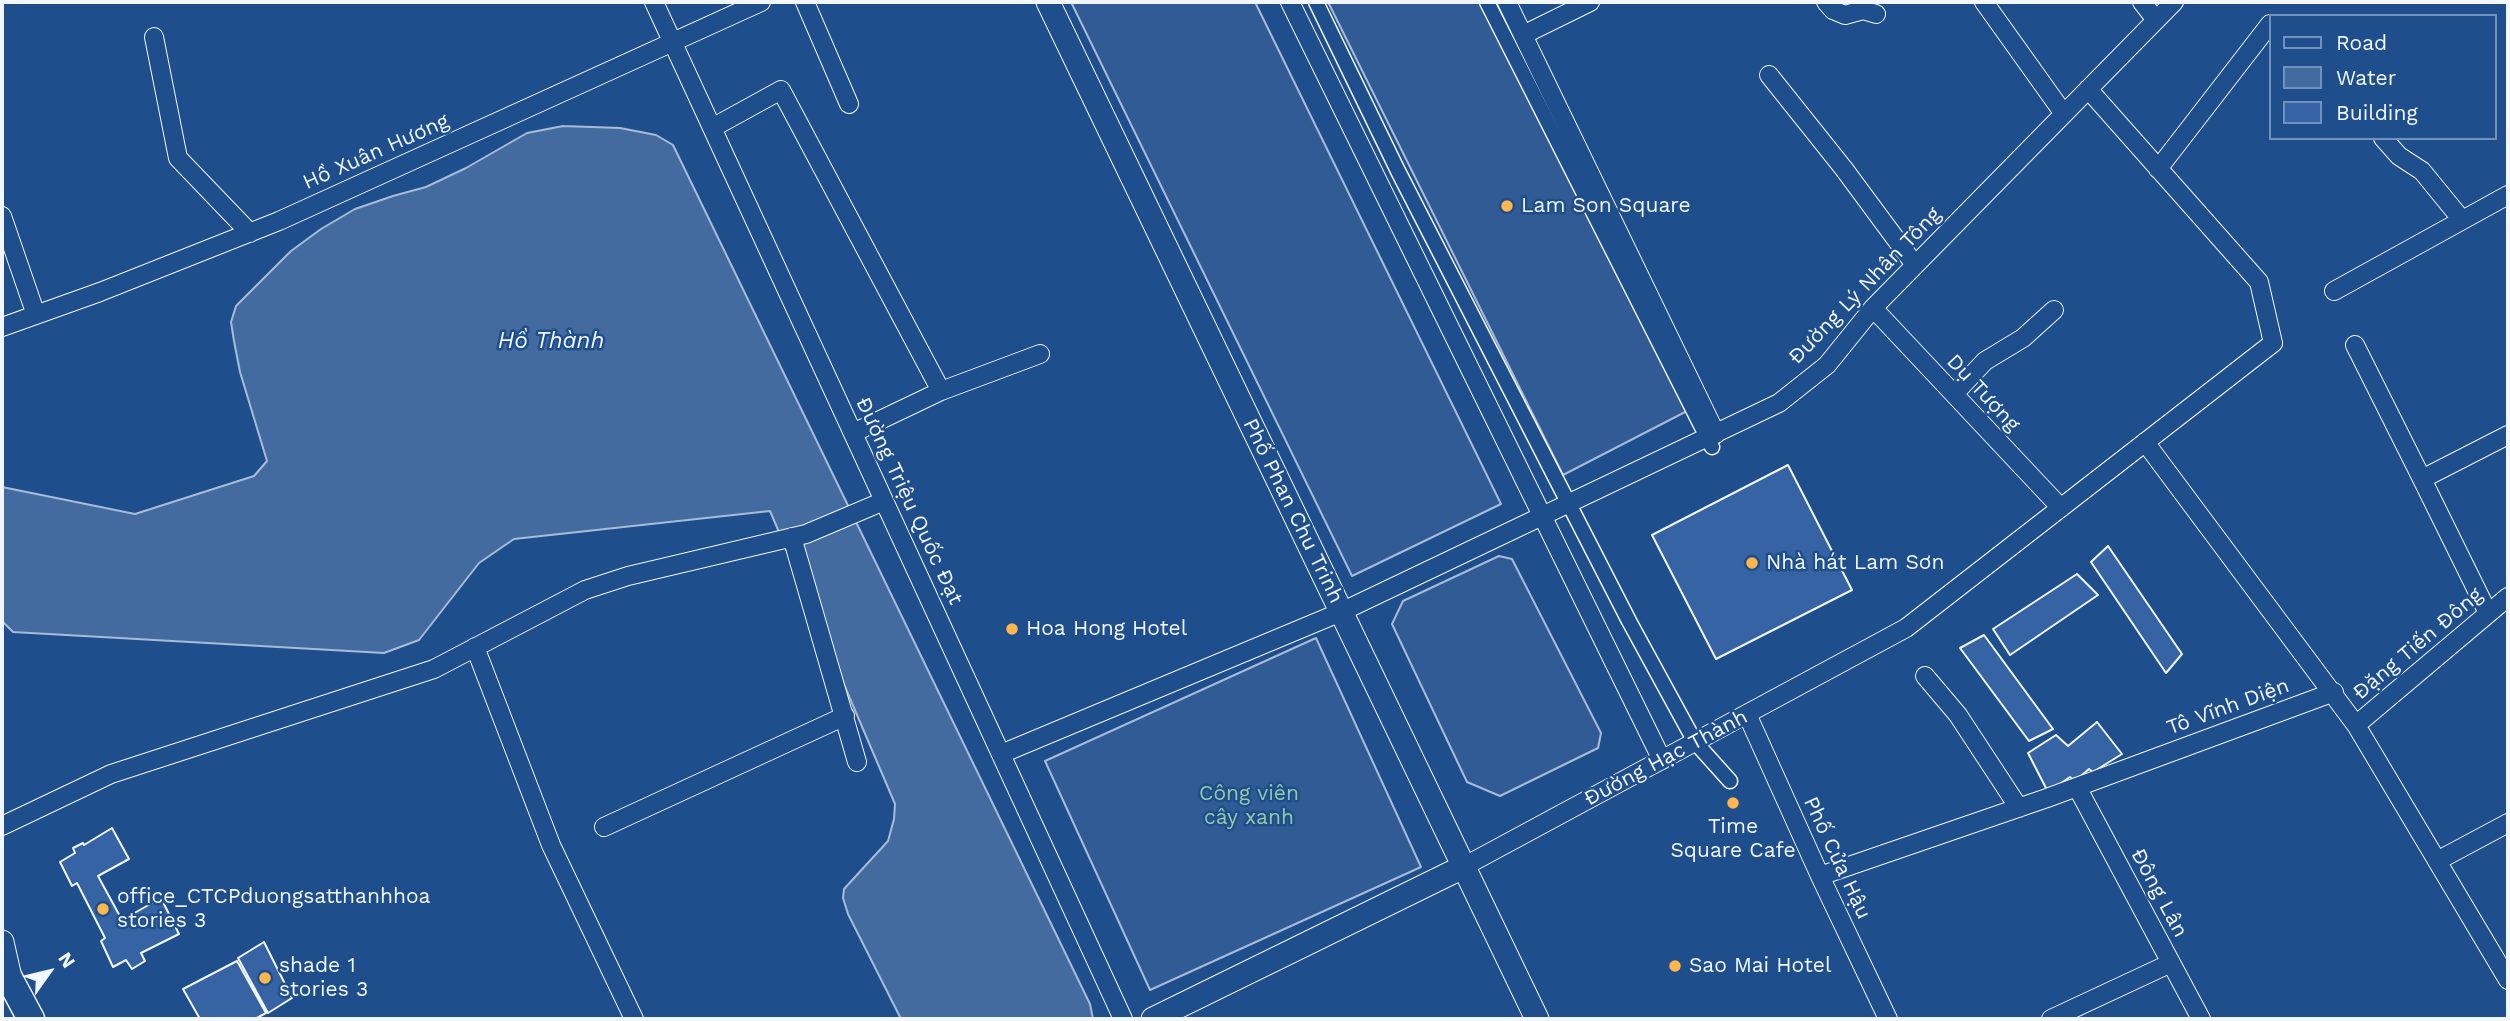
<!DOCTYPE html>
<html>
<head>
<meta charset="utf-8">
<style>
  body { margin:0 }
  #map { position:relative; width:2510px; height:1021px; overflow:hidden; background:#1f4e8c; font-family:"Work Sans",sans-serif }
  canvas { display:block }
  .frame { position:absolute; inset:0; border:4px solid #f2f6ff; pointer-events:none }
  .legend { position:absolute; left:2269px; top:14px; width:228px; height:126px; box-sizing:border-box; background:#1f4e8c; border:2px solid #7391ba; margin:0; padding:9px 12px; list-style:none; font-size:21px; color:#f2f6ff }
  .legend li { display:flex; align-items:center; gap:14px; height:35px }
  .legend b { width:35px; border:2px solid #7391ba }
  .north { position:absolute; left:14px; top:937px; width:70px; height:70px; -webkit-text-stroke:5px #1f4e8c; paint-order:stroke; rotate:56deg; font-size:19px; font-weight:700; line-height:28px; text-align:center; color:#f2f6ff }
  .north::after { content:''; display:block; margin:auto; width:24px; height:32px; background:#f2f6ff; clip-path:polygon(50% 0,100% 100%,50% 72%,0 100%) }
</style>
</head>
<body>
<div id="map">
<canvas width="2510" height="1021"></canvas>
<div class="frame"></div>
<ul class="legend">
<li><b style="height:9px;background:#1f4e8c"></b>Road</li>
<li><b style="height:19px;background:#446ba0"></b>Water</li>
<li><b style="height:19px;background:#3563a3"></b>Building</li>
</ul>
<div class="north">N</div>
</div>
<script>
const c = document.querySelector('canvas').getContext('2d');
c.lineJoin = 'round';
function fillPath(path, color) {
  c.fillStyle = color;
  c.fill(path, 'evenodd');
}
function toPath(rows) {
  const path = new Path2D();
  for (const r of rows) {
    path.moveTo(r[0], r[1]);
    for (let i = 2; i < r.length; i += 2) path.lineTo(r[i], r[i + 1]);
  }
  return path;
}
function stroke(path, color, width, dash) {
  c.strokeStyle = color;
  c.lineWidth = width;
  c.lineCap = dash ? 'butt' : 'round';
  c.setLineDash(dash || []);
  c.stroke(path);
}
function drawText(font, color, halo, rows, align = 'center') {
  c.font = font + ' "Work Sans",sans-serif';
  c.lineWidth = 5;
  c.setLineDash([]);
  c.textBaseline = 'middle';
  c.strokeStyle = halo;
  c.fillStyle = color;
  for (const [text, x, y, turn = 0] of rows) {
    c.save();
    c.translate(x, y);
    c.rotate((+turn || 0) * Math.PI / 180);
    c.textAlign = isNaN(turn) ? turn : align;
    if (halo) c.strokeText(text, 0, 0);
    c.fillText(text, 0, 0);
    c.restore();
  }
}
const built = toPath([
  [1071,2,1255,2,1501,504,1352,576,1071,2],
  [1328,2,1480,2,1689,410,1563,475,1328,2],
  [1499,556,1512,559,1601,733,1598,748,1500,796,1467,782,1392,624,1403,601,1499,556],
  [1316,638,1421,867,1150,990,1045,761,1316,638]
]);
fillPath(built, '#305b95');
stroke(built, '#a8bbd7', 2);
const water = toPath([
  [563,126,620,128,656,135,673,145,1090,1004,1093,1019,901,1019,848,914,843,898,844,889,888,841,894,819,895,804,770,511,514,539,479,563,419,640,384,653,13,632,2,621,2,487,135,514,254,476,267,461,240,372,234,341,231,322,236,306,291,251,321,229,355,209,393,196,426,187,466,168,527,133,563,126]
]);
fillPath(water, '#446ba0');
stroke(water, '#a8bbd7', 2);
const building = toPath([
  [1788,465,1852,590,1716,659,1652,535,1788,465],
  [2108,546,2182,654,2166,673,2091,562,2108,546],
  [2077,574,2098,595,2010,655,1993,629,2077,574],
  [1984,635,2053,729,2029,741,1960,648,1984,635],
  [2097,722,2122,754,2093,772,2089,769,2075,781,2070,777,2048,792,2028,753,2056,735,2068,746,2097,722],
  [112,828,129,859,98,876,122,920,161,898,179,934,141,953,145,961,132,969,126,960,113,967,101,941,105,938,77,883,72,886,60,862,75,853,73,848,83,843,84,845,112,828],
  [264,942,292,998,268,1013,238,958,264,942],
  [237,961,266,1013,255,1019,200,1019,183,989,237,961]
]);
fillPath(building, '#3563a3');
stroke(building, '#f2f6ff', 2);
const pedestrian = toPath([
  [1316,2,1398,171,1629,621,1695,742,1730,781],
  [1487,2,1712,447]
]);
const minor = toPath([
  [654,2,1123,1019],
  [805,2,849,104],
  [1290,2,1662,760],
  [1507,2,1716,434],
  [1826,2,1833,10,1845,15,1863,10,1876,14],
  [1984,2,2064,114],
  [2142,2,2156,20],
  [1523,35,1590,2],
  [154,37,178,158,250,233],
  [1769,75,1844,169,1915,265],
  [712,128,781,90,941,391],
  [2383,138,2399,156,2422,171,2462,220],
  [2158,169,2270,24],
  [2,216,36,315],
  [2334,291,2508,195],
  [1873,308,2061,508],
  [2,327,100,292,279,221,761,2],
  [2355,345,2422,479],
  [1954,394,1985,361,2023,338,2054,310],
  [853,433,941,391,1040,354],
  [2145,442,2356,725,2508,980],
  [792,537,857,762],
  [2488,613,2422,479,2508,435],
  [475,647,551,845,634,1019],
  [1925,676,1958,715,2019,808],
  [1747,714,1820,876,1888,1019],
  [2356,725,2508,597],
  [1001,754,1341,612,1779,403,1827,365,1873,308,2174,2],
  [2077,787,2201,1019],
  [2,826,111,774,434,669,585,590,628,576,806,534,884,501],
  [604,827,845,716],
  [2437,861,2508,823],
  [1463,867,1906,628,2273,343,2259,282,2088,89],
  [1820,876,2047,798,2334,692],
  [2051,1019,2171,963]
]);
const tertiary = toPath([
  [1048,2,1537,1019],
  [2,942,11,982],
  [1153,1019,1463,867]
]);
const secondary = toPath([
  [2,965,31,1019]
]);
stroke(pedestrian, '#f2f6ff', 17);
stroke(minor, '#f2f6ff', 20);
stroke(tertiary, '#f2f6ff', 25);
stroke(secondary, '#f2f6ff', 29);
stroke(pedestrian, '#1f4e8c', 14);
stroke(minor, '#1f4e8c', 18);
stroke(tertiary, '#1f4e8c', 23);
stroke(secondary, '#1f4e8c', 26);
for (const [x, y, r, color] of [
  [1507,206,7,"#ffb74d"],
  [1752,563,7,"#ffb74d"],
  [1012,629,7,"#ffb74d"],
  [1733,803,7,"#ffb74d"],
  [103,909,7,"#ffb74d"],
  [1675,966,7,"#ffb74d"],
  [265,978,7,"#ffb74d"]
]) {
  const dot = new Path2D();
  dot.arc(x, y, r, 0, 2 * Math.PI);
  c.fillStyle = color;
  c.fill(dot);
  stroke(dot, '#1f4e8c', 2.5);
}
drawText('21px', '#f2f6ff', '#1f4e8c', [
  ["Hồ Xuân Hương",376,152,-24],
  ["Đường Lý Nhân Tông",1865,286,-46],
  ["Dụ Tượng",1983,393,47],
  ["Đường Triệu Quốc Đạt",909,501,65],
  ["Phố Phan Chu Trinh",1293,511,64],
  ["Đặng Tiến Đông",2418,644,-40],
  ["Tô Vĩnh Diện",2228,707,-20],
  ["Đường Hạc Thành",1666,758,-28],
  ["Phố Cửa Hậu",1837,858,65],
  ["Đông Lân",2159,893,62]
]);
drawText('21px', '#f2f6ff', '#1f4e8c', [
  ["Lam Son Square",1521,206],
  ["Nhà hát Lam Sơn",1766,563],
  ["Hoa Hong Hotel",1026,629],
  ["Time",1733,827,"center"],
  ["Square Cafe",1733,851,"center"],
  ["office_CTCPduongsatthanhhoa",117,897],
  ["stories 3",117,921],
  ["shade 1",279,966],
  ["stories 3",279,990],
  ["Sao Mai Hotel",1689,966]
], 'left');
drawText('21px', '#97c8a6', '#1f4e8c', [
  ["Công viên",1249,794],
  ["cây xanh",1249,818]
]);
drawText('italic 23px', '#f2f6ff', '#1f4e8c', [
  ["Hồ Thành",551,341]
]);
</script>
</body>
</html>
